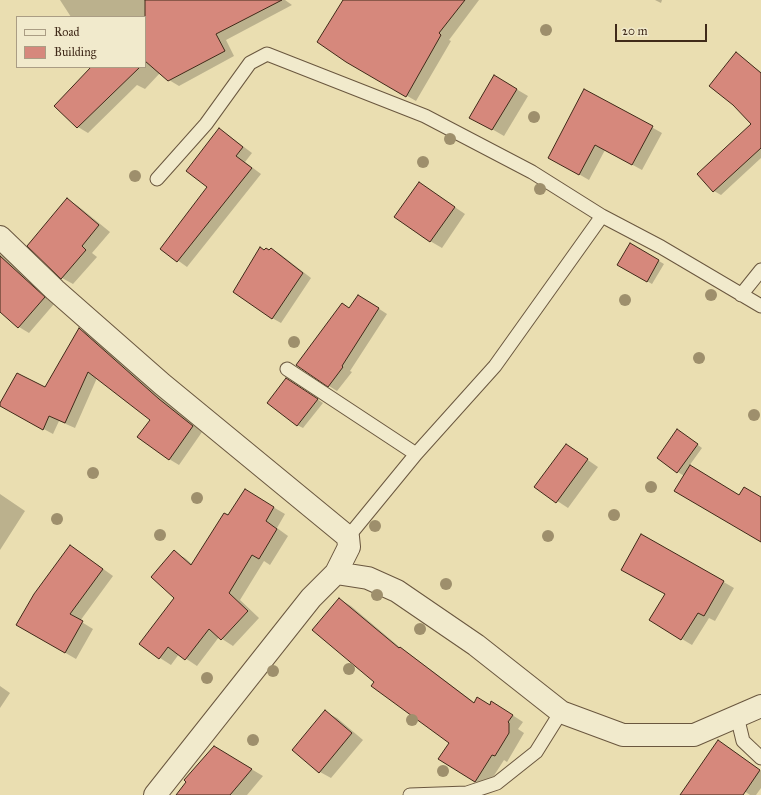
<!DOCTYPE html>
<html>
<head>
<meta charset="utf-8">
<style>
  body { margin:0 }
  #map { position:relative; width:761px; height:795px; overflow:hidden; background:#eadeb1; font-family:"IM FELL Great Primer",serif }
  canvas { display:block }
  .legend { position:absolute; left:16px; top:16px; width:130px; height:52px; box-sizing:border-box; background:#f1eacc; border:1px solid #aa9d84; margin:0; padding:5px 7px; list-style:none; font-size:12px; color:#402a19 }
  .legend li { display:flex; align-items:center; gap:8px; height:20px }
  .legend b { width:20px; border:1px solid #aa9d84 }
  .scale { position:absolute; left:615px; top:24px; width:92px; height:18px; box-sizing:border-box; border:2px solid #402a19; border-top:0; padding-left:5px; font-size:12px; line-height:14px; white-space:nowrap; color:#402a19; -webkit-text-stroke:3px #f1eacc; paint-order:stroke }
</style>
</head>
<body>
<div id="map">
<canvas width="761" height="795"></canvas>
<ul class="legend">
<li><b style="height:5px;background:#f1eacc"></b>Road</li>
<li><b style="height:11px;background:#d6887c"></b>Building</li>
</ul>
<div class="scale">20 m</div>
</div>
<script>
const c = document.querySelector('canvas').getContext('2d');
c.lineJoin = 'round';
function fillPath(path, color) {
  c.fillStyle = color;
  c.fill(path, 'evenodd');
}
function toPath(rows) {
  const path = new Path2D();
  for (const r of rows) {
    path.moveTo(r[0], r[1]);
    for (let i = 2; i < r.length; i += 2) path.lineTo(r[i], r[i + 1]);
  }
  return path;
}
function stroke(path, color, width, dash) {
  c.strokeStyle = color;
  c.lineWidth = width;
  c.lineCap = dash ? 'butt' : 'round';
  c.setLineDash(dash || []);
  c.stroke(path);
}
fillPath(toPath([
  [60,0,285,0,292,5,226,40,234,56,179,86,169,80,160,73,145,89,137,85,88,133,78,127,92,67,145,67,145,17,71,17],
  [344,0,479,0,449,40,451,41,416,101,347,61],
  [655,0,662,0,661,3],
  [736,54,761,72,761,158,721,195,714,191,699,174,753,124],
  [494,76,528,96,504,136,471,117],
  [585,90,662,133,642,170,605,150,589,180,549,157],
  [219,130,228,135,252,153,245,162,261,174,187,267,162,249,208,187],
  [419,183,465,214,442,248,430,241],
  [67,199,78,206,110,232,92,253,97,257,73,284,62,278],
  [630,244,664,264,652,284,618,264],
  [271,249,280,254,311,278,281,323,272,318,265,251,269,251],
  [0,254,54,304,29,333,19,327,0,310],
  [367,301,387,314,350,371,352,372,337,391,329,386,343,304,350,309],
  [79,329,89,334,169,405,202,432,179,465,169,459,151,420,97,378,75,428,59,421,53,434,10,411,45,388],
  [292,382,323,403,303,428,297,425],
  [683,434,702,448,689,466,740,496,761,498,761,541,684,476,678,472],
  [566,445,598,467,568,508,536,487],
  [0,494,25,511,0,550],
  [256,497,285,514,277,528,288,536,270,565,264,561,240,600,259,618,233,646,219,637,197,666,179,654,171,665,160,658,141,644,176,598,174,552,185,558,193,565,228,517],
  [642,535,734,588,715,621,709,618,692,645,650,620,666,594],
  [70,546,81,553,113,576,80,621,93,629,76,659,17,625],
  [339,599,351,606,403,650,411,655,475,703,503,709,523,722,518,729,524,733,507,762,504,760,486,788,475,781,450,742,375,682],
  [0,686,10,693,0,708],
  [325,712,337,718,363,740,331,778,320,772],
  [214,747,263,776,247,795,177,795],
  [728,747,761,771,761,788,756,795,750,795,734,784,726,795,681,795]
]), '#0003');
const building = toPath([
  [145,0,282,0,216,34,225,51,168,81,145,61,145,0],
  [343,0,465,0,439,33,441,35,406,97,346,62,317,42,343,0],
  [736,52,761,73,761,148,713,192,697,174,751,124,733,105,709,86,736,52],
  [91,67,140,67,77,128,54,106,91,67],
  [494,75,517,89,492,130,469,118,494,75],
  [584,89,653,126,632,165,595,145,579,175,548,158,584,89],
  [219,128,243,147,236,156,252,168,177,262,160,249,207,187,186,171,219,128],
  [419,182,455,207,430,242,394,217,419,182],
  [67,198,99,225,82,246,86,250,61,279,27,246,67,198],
  [630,243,659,260,647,282,617,265,630,243],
  [260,247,264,250,266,248,269,250,271,248,303,273,272,319,233,292,260,247],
  [0,256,45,297,18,328,0,312,0,256],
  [358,295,379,308,342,366,343,367,328,387,296,365,342,303,349,308,358,295],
  [79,328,159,399,193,426,169,460,137,437,150,420,88,372,65,423,49,416,43,430,0,406,0,403,17,373,45,387,79,328],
  [286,378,318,399,297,426,267,403,286,378],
  [677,429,698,444,677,473,657,458,677,429],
  [566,444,588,459,556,503,534,487,566,444],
  [690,465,739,495,744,487,761,497,761,542,674,491,690,465],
  [245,489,274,507,266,521,277,529,259,559,252,555,229,593,248,611,221,640,209,629,185,660,168,647,159,659,139,644,174,598,151,577,174,550,191,565,224,513,228,515,245,489],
  [641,534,724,581,704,616,698,613,681,640,649,620,665,594,621,570,641,534],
  [70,545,103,569,70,614,83,621,65,653,16,625,34,594,70,545],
  [339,598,399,648,400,647,474,703,477,697,490,705,491,701,513,715,508,722,509,723,509,733,495,756,492,755,475,782,438,759,449,743,371,686,374,682,312,630,339,598],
  [325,710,352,733,319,773,292,750,325,710],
  [718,740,760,770,743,795,680,795,718,740],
  [214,746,252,769,230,795,176,795,186,782,184,780,214,746]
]);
fillPath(building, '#d6887c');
stroke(building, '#402a19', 1);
const lane = toPath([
  [157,179,206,124,250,63,267,54,425,116,532,172,602,216,661,247,761,306],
  [741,295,761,270],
  [287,369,416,454],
  [348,537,416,454,495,366,602,216],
  [737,716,743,741,761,758],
  [410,795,467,793,497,783,536,752,561,712]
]);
const street = toPath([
  [0,237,55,290,162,384,348,537,349,547,336,573],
  [155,795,311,598,336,573,368,578,397,591,476,645,561,712,623,735,694,735,761,706]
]);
stroke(lane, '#6a573f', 15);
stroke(street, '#6a573f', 24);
stroke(lane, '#f1eacc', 13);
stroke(street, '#f1eacc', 22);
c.fillStyle = '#9e8f6c';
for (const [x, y] of [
  [546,30],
  [534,117],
  [450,139],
  [423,162],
  [135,176],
  [540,189],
  [711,295],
  [625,300],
  [294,342],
  [699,358],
  [754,415],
  [93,473],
  [651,487],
  [197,498],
  [614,515],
  [57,519],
  [375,526],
  [160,535],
  [548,536],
  [446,584],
  [377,595],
  [420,629],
  [349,669],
  [273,671],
  [207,678],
  [412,720],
  [253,740],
  [443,771]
]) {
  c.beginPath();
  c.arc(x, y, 6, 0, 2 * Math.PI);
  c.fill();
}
</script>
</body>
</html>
